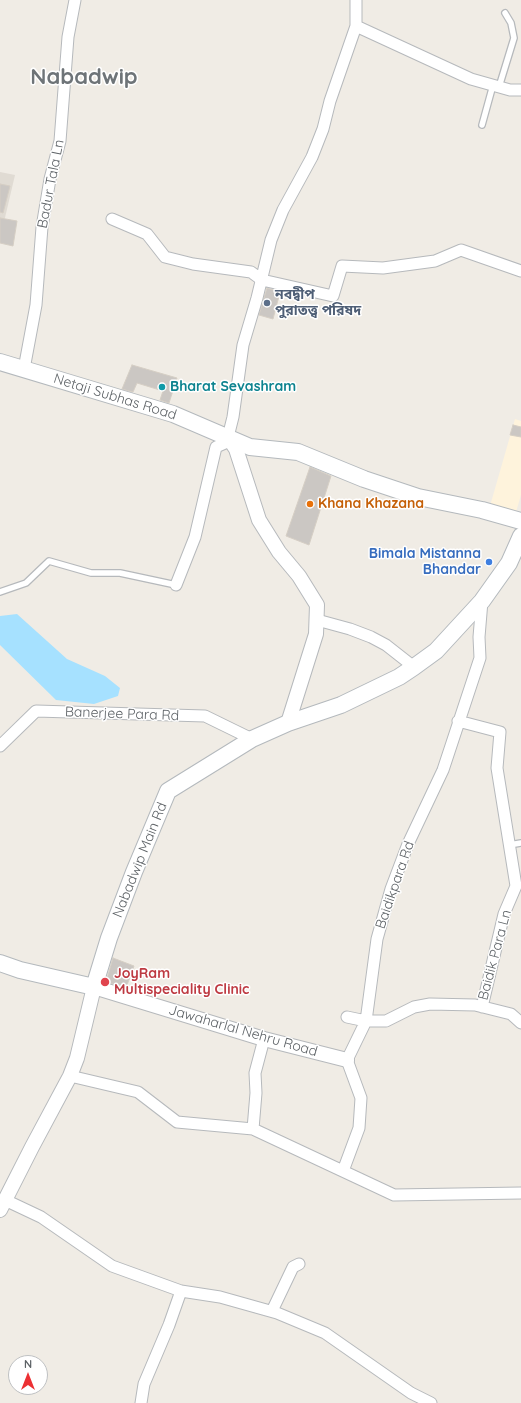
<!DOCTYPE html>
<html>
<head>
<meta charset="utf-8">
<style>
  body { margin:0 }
  #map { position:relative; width:521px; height:1403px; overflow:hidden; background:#f0ece5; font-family:Quicksand,sans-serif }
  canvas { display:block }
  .north { position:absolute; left:8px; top:1355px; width:40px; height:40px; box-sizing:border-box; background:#fff; border:1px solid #bec0c2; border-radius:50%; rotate:0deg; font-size:11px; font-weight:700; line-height:16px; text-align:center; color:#5d6266 }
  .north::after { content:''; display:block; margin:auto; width:14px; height:18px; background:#ec3033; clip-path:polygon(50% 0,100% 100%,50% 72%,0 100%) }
</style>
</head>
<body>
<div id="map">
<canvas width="521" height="1403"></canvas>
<div class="north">N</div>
</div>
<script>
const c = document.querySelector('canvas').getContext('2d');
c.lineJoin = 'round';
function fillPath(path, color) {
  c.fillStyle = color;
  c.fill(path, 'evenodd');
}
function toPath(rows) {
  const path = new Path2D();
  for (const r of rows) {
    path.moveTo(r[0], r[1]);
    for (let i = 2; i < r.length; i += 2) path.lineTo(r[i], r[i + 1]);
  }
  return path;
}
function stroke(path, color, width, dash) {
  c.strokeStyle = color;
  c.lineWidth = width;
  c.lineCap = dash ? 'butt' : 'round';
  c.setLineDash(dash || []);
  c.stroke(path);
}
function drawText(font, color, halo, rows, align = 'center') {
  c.font = font + ' Quicksand,"Noto Sans Bengali",sans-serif';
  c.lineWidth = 3;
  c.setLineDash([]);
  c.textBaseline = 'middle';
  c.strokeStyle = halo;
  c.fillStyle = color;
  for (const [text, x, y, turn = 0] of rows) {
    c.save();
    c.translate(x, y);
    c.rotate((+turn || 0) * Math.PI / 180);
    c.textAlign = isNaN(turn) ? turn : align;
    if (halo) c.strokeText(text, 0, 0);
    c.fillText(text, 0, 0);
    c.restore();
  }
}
fillPath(toPath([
  [515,419,521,421,521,495,516,512,490,506]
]), '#fef3dc');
fillPath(toPath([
  [0,172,15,175,0,239]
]), '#e0dbd3');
fillPath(toPath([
  [17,614,67,659,105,676,120,688,118,696,94,704,56,700,0,645,0,616]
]), '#a6e1ff');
const building = toPath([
  [0,184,10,186,3,213,0,212,0,184],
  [0,218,17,221,13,246,0,243,0,218],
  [267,288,280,292,273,319,259,315,267,288],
  [132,365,177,378,169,403,160,400,163,391,137,383,133,392,122,389,132,365],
  [513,425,521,427,521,437,510,435,513,425],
  [310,467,331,476,309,545,286,536,310,467],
  [113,958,134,966,126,988,106,982,113,958]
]);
fillPath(building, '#cbc7c3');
stroke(building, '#d5cec4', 1);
const service = toPath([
  [499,87,514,38,511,23,505,13],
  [482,125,493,85],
  [0,592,26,583,49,561,91,573,120,573,176,585],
  [509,845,521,843]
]);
const minor = toPath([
  [356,26,471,79,510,90,521,90],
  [112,219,147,234,165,257,193,264,251,272,262,280,333,296,342,266,383,268,435,261,461,250,521,271],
  [24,369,36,305,42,227,50,179,60,141,68,37,75,0],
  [176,585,195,537,216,447,225,443,228,437,233,417,243,345,257,298,271,240,283,210,312,157,323,129,330,101,356,26,356,0],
  [317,620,350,629,371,637,386,645,414,667],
  [458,721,500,732,497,768,516,886,504,914,482,1007],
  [0,746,36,711,205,716,252,739],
  [347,1017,366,1021,386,1021,414,1007,430,1004,475,1005,511,1014,521,1023],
  [70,1076,138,1092,177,1122,253,1129,394,1195,521,1193],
  [253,1129,256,1093,255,1073,264,1039],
  [343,1171,359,1128,361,1098,347,1060,366,1021,377,939,391,889,408,844,443,770,480,658,479,637,482,601],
  [5,1200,41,1217,112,1266,181,1291,220,1297,277,1313,325,1333,411,1393,431,1403],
  [272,1311,293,1267,299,1264],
  [141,1403,144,1384,169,1325,181,1291]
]);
const tertiary = toPath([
  [228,437,236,449,259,520,279,552,299,576,317,605,316,634,288,723],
  [0,1210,32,1147,70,1076,77,1058,94,987,264,1039,347,1060]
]);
const secondary = toPath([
  [0,362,173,414,250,447,298,452,364,479,418,497,482,510,521,521],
  [0,963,20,970,94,987,109,938,134,872,168,791,252,739,288,723,341,705,399,677,414,667,436,651,482,601,509,563,521,536]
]);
stroke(service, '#b6b9bc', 8);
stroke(minor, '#b6b9bc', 13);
stroke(tertiary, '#b6b9bc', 16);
stroke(secondary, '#b4b9bd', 18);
stroke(service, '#fff', 5.5);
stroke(minor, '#fff', 11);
stroke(tertiary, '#fff', 14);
stroke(secondary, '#fff', 16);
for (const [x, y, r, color] of [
  [267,303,4,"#5c6f8a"],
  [162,387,4,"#0f9aa8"],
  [310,504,4,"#e8710a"],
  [489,562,4,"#3f7fe0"],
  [105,982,5,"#e0444e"]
]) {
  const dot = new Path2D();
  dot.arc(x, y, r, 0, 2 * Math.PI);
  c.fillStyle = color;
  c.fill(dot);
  stroke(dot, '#fff', 1.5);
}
drawText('14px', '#5d6266', '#fff', [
  ["Badur Tala Ln",51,184,-79],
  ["Netaji Subhas Road",115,397,17],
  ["Banerjee Para Rd",122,714,2],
  ["Nabadwip Main Rd",140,860,-68],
  ["Baidikpara Rd",395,885,-71],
  ["Baidik Para Ln",495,955,-75],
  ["Jawaharlal Nehru Road",243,1031,16]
]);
drawText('bold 14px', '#4e5e75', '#fff', [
  ["নবদ্বীপ",275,295],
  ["পুরাতত্ত্ব পরিষদ",275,311]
], 'left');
drawText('bold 14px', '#0d838f', '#fff', [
  ["Bharat Sevashram",170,387]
], 'left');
drawText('bold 14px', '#c56008', '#fff', [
  ["Khana Khazana",318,504]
], 'left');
drawText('bold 14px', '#366cbe', '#fff', [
  ["Bimala Mistanna",481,554],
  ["Bhandar",481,570]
], 'right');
drawText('bold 14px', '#be3a42', '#fff', [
  ["JoyRam",114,974],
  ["Multispeciality Clinic",114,990]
], 'left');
drawText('bold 22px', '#6e7478', '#fff', [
  ["Nabadwip",84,77]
]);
</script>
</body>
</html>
